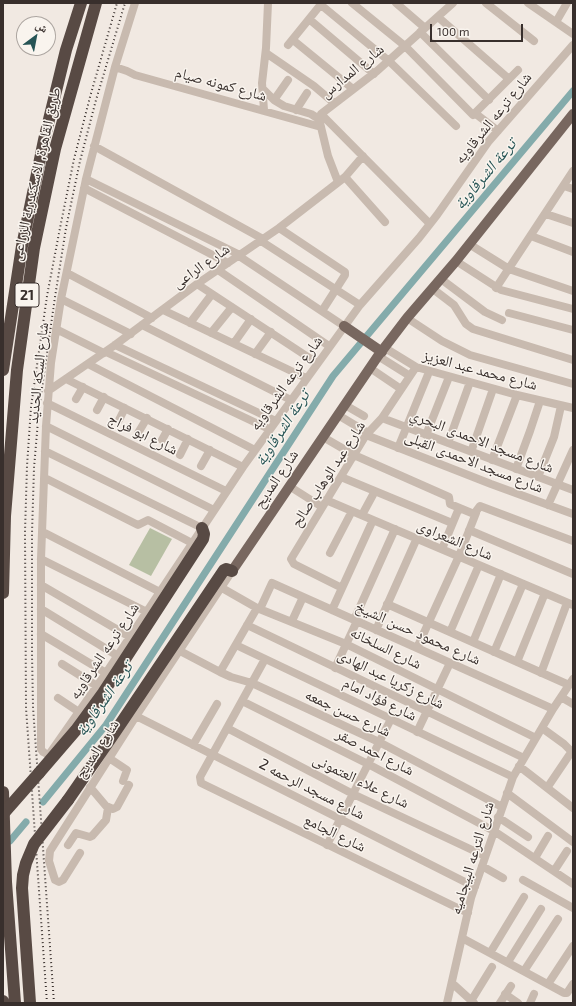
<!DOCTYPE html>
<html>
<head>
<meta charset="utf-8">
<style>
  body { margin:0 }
  #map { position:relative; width:576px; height:1006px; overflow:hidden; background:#f1e9e2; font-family:"Exo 2","Noto Naskh Arabic",sans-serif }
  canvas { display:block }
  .frame { position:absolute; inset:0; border:4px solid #382f2c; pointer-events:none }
  .north { position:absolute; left:16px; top:16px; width:40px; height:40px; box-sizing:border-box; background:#f9f4ee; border:1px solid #aca5a0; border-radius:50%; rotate:32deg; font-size:11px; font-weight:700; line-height:16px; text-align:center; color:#382f2c }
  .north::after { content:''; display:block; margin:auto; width:14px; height:18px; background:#265455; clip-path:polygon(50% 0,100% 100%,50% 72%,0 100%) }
  .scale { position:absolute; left:430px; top:24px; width:93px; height:18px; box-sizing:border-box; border:2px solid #382f2c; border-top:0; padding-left:5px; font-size:12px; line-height:14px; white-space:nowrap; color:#382f2c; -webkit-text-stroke:3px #f9f4ee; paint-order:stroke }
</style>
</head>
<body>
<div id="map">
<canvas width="576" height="1006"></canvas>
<div class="frame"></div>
<div class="north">ش</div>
<div class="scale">100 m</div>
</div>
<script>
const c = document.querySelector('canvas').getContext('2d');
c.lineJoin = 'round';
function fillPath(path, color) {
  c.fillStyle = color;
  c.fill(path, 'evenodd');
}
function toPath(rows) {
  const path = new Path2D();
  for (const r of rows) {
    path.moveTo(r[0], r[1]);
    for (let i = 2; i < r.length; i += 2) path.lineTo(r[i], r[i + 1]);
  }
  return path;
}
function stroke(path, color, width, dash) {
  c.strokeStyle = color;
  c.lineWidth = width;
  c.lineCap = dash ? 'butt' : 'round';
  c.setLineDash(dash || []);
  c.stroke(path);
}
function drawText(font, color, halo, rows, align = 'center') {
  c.font = font + ' "Exo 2","Noto Naskh Arabic",sans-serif';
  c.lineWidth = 3;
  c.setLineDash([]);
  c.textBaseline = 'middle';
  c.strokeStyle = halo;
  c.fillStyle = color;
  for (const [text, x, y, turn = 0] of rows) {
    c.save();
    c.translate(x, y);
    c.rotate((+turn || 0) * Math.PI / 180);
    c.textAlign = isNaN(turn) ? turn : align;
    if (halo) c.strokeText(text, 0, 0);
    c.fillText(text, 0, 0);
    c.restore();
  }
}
fillPath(toPath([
  [150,528,172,539,151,576,129,565]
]), '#b7bfa3');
stroke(toPath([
  [43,802,106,725,333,376,573,91],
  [10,841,26,822]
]), '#84abab', 7);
stroke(toPath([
  [135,3,115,67,86,179,61,299,51,363,46,426,41,559,41,749,43,752,47,754,50,753,106,673,243,467,360,305,419,238,437,215,489,141,573,45],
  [352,3,405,46,473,115,518,70],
  [396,3,425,28],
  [486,3,534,41],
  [528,3,573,34],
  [321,5,389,61,456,126],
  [438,17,509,79],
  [309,19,374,74],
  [556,22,567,3],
  [420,32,489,100],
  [293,40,353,89],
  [288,45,322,3],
  [266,53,314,86,334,103],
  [115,67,127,71,135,75,321,127],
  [263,89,274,100,284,106,311,114,319,119],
  [274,100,288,80],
  [264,110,262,83,266,48,268,3],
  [296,110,307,93],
  [321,114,430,224],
  [476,114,498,131],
  [94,146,263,239],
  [345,177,385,222],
  [86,179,240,255],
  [338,182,328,156,321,127,319,119,321,114,377,71,453,3],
  [564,186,573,189],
  [84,188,228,263],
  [546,214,573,223],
  [279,228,345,272,345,275,322,311],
  [531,236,573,252],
  [261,241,360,305],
  [469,244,509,269,573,291],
  [239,256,344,326],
  [456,261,501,290,573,309],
  [218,270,329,346],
  [67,273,152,318],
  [441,279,485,312,502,320],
  [197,284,317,363],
  [496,288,573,171],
  [433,289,454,305,466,324,473,329,573,360],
  [61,299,131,334],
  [163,310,306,378],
  [509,313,573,330],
  [407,318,442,341,470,355,573,384],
  [190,323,212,294],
  [142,325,291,400],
  [56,329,104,353],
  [211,333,232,307],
  [234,343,251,319],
  [115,345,276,421],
  [385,348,416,367,517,395,573,408],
  [106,352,269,429],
  [255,354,271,332],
  [378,356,410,376],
  [88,364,255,450],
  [370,368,401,389],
  [66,379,243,467],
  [48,391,115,345,197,284,279,228,345,177,363,156],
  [76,399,83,387],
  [47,403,226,491],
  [345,405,364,416],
  [97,410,104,397],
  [338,415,368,433],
  [382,418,573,490],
  [119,420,125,408],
  [46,426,214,510],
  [138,433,147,418],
  [366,435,491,484,573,514],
  [426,435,449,377],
  [323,437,354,455,449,497,450,504,474,514,480,506,573,541],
  [162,440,168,429],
  [448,443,470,382],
  [398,448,429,372],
  [45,451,202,528],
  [471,452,493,389],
  [180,455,188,439],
  [492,460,517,395],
  [201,466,210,450],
  [516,469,530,431,540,401],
  [341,477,452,523],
  [538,477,554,437,561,406],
  [45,478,138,525,148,520,192,543],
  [289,486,322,507],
  [326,500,573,605],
  [548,505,573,450],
  [362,515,375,491],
  [469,530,573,574],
  [43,532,160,592],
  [442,549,459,508],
  [330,553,352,511],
  [41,559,147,612],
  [41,585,130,637],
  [222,588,257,608,346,644,536,738],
  [342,588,294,564,291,559,366,435,382,418,416,367],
  [387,604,569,685],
  [41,609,118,656],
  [260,609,272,583,553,709],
  [332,610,373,520],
  [354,620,395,529],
  [292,621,303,597],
  [247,625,524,758],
  [376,630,417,538],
  [450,632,479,565],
  [41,634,106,673],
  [473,642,501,574],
  [236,645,513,777],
  [417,648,459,556,476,513],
  [180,651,220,672,231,677,252,683,379,742,502,807],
  [494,652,523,584],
  [265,659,200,777,201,783,468,913],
  [517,662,545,593],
  [62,664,97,686],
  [335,668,357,621],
  [220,672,257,608],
  [541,673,567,603],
  [561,697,573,704],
  [58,698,79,712],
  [242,701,368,764,494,831,573,884],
  [136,716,475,887],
  [227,728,353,794,485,856],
  [542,728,564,744,573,753],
  [417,732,450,663],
  [193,745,217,704],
  [109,758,127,770,123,781],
  [519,766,573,808],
  [90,787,106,806,113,809,117,807,129,785],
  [547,788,572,751],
  [507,793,573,842],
  [498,817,528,837],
  [68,845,76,833,90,837,92,836,106,820,108,808],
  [327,845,391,719],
  [80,853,63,880,59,882,55,880,49,861,50,851,136,716,232,571],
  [535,858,548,836],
  [482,866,503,878],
  [554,871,567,851],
  [523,880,573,908],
  [462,938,564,993,567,993,573,984],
  [490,953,524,897],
  [508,962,541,909],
  [524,971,558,919],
  [452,983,474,1003],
  [548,984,573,946],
  [505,994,518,1003],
  [471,1001,492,967],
  [447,1003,471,898,513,777,553,709,573,679],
  [500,1003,511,986],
  [530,1003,534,994]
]), '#c8baaf', 8);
stroke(toPath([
  [344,326,382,352],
  [232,571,378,356,407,318,456,261,573,114]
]), '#78675f', 10);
stroke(toPath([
  [3,370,22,246,44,140,66,50,81,3],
  [3,593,5,516,17,370,34,248,55,149,96,3],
  [39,773,76,730,103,693,203,539,204,534,202,528],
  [3,792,6,882,15,1003],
  [68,800,113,735,224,570,226,569,232,571],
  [3,1001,3,1003]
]), '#584a44', 12);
stroke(toPath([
  [47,1003,26,708,25,532,27,466,31,407,47,296,60,228,74,159,90,97,117,3],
  [54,1003,33,707,32,654,32,533,34,468,39,409,55,297,66,228,80,161,96,100,125,3]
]), '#382f2c', 2, [1, 3]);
stroke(toPath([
  [3,814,39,773],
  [30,1003,22,888,23,875,26,863,34,844,68,800]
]), '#584a44', 12);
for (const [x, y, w] of [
  [27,295,24]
]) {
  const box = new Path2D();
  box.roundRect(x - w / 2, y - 12, w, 24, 3);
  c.fillStyle = '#f9f4ee';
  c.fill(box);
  stroke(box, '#382f2c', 1);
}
drawText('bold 14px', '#382f2c', null, [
  ["21",27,295]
]);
drawText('15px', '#382f2c', '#f9f4ee', [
  ["شارع المدارس",352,71,-39],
  ["شارع كمونه صيام",221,84,15],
  ["شارع ترعه الشرقاويه",493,118,-51],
  ["طريق القاهرة, الاسكندرية الزراعى",36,174,-77],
  ["شارع الراعى",201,266,-35],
  ["شارع محمد عبد العزيز",480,370,15],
  ["شارع السكه الحديد",38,373,-84],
  ["شارع ترعه الشرقاويه",286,383,-54],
  ["شارع ابو فراج",143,434,26],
  ["شارع مسجد الاحمدى البحري",482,441,21],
  ["شارع مسجد الاحمدى القبلى",474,462,21],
  ["شارع عبد الوهاب صالح",328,474,-57],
  ["شارع المديح",276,479,-56],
  ["شارع الشعراوى",455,540,23],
  ["شارع محمود حسن الشيخ",418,633,24],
  ["شارع السلخانه",386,648,26],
  ["شارع ترعه الشرقاويه",104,651,-56],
  ["شارع زكريا عبد الهادى",391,679,26],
  ["شارع فؤاد امام",380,699,26],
  ["شارع حسن جمعه",348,713,25],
  ["شارع المديح",97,749,-57],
  ["شارع احمد صقر",375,752,27],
  ["شارع علاء العتمونى",361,781,26],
  ["شارع مسجد الرحمه 2",312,789,27],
  ["شارع الجامع",335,833,26],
  ["شارع الترعه البيجاميه",472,858,-73]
]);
drawText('italic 16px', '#265455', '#f9f4ee', [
  ["ترعة الشرقاوية",485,174,-50],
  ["ترعة الشرقاوية",282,428,-57],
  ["ترعة الشرقاوية",104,699,-55]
]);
</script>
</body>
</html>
